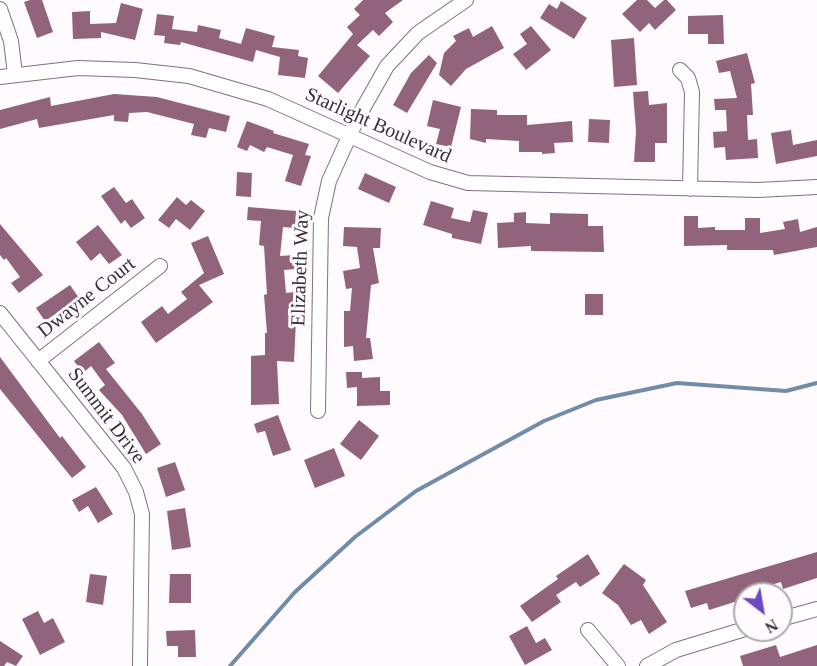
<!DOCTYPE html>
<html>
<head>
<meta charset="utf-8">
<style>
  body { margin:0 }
  #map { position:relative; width:817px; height:666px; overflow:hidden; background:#fefafe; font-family:"Times New Roman",serif }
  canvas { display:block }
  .north { position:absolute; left:733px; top:582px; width:60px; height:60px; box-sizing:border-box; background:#fefafe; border:2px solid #aea9af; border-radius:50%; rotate:149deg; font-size:16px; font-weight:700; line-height:24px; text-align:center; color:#373038 }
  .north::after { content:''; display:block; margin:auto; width:21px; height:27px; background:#6c49c2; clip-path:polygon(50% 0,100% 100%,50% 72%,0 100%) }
</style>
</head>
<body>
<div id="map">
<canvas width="817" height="666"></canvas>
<div class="north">N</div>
</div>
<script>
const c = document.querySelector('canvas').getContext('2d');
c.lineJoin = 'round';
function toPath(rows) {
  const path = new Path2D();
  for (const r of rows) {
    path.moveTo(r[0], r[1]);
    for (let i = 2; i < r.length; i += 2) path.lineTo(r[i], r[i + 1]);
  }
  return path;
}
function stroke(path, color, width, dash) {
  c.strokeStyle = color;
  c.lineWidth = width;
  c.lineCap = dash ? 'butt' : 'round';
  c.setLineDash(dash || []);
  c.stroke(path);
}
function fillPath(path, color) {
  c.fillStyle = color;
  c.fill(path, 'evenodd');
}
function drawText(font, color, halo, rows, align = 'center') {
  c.font = font + ' "Times New Roman",serif';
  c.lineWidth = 6;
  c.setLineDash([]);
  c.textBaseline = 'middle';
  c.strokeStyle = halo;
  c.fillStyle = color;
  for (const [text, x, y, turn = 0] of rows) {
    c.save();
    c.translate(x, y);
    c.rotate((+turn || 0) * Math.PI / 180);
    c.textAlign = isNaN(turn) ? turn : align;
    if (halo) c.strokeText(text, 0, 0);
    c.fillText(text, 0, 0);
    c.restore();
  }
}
stroke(toPath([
  [230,666,295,592,355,537,416,491,544,421,596,400,677,383,786,391,817,383]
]), '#728ca8', 4);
fillPath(toPath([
  [30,0,42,0,53,32,37,38,24,2],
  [363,0,403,0,385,13,393,22,379,36,373,30,357,45,370,56,338,93,318,76,353,34,347,27,360,15,354,9],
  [637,0,647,0,655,8,664,0,667,0,676,10,655,30,649,23,640,32,622,14],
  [561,1,587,18,574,39,540,18,549,4,557,9],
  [121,3,143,9,135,40,101,32,101,38,73,39,72,12,90,11,90,24,116,23],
  [157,14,174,16,172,29,197,32,198,25,221,30,219,38,241,44,246,28,275,36,272,47,299,50,298,56,308,58,305,78,278,75,280,57,256,50,253,62,181,42,180,45,164,43,165,36,154,35],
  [723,15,724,44,708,44,708,34,688,34,688,16],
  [492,26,504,48,466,69,451,86,439,75,444,53,456,41,453,36,469,28,473,37],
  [531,26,551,50,526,70,513,54,527,44,520,34],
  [634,38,637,85,614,87,611,40],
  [747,53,755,83,751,84,753,115,747,115,748,140,757,139,758,158,726,160,725,147,714,148,713,132,727,131,726,110,715,110,714,99,737,98,730,71,719,73,716,61],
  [429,55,437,63,407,113,393,105,411,73],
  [648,91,649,105,667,103,667,143,655,143,655,162,634,162,636,131,633,92],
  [114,94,157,97,230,116,226,132,209,128,206,138,191,135,194,124,147,112,129,113,128,122,114,121,114,115,39,128,37,119,0,129,0,110,50,97,51,106],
  [433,100,461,107,451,147,436,144,440,129,427,126],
  [471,109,497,110,497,115,527,115,527,125,572,121,573,142,554,143,555,153,542,154,542,152,519,152,519,141,486,139,486,143,470,139],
  [589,119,610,120,609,143,588,142],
  [247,121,274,131,273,133,309,144,305,155,311,156,301,186,285,181,293,155,267,147,264,152,250,145,247,151,237,147],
  [791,130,793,145,817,140,817,156,776,164,771,133],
  [237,172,252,173,251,197,236,196],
  [365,173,396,187,389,203,358,189],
  [114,187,126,203,132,199,145,218,131,228,125,220,121,224,101,196],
  [177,197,186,205,191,200,205,211,190,230,176,219,169,228,158,220],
  [431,201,454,208,451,218,470,222,473,210,488,213,481,244,452,238,452,234,423,225],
  [248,207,296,211,295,228,283,227,280,256,295,255,296,269,284,270,286,293,294,292,296,321,294,362,277,361,279,404,251,405,251,356,265,355,265,333,267,333,264,295,267,294,264,246,259,245,261,221,247,220],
  [526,212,526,223,550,224,550,213,588,214,588,226,603,226,604,252,531,251,531,246,498,248,497,223,514,222,514,213],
  [684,216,698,216,698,228,715,227,715,230,745,230,745,218,760,218,760,233,785,229,783,222,798,219,800,232,817,227,817,247,774,255,773,250,727,250,727,245,684,246],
  [0,224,43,275,19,293,11,283,20,277,6,258,4,260,0,255],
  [98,225,122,255,109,264,100,253,91,261,76,242],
  [344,227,381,228,380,248,373,248,379,283,371,285,366,338,370,338,373,359,354,361,353,346,344,347,344,311,350,311,352,288,346,289,343,271,360,268,357,247,343,246],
  [208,236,224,274,199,285,213,302,156,343,141,322,162,306,168,314,187,299,181,292,204,273,191,243],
  [70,285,79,298,45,321,36,308],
  [585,294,603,294,603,315,585,315],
  [99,342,115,363,106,369,142,414,161,444,146,454,122,415,99,390,105,385,91,366,83,373,74,361],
  [0,357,60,438,62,436,86,467,72,478,0,389],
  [346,372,362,372,362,378,380,377,380,391,390,391,390,405,357,406,357,387,347,388],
  [278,415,291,450,273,456,265,431,257,433,254,424],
  [359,420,379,436,361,460,340,444],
  [334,448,345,476,315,488,304,460],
  [175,462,185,490,166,497,157,468],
  [96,487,113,514,98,523,88,506,79,512,72,500],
  [185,508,191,547,172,550,167,511],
  [817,552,817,578,783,589,781,582,764,587,742,593,744,599,709,610,707,603,691,608,685,591],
  [588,554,600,574,580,587,576,582,556,595,561,602,532,622,520,606,558,579,556,576],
  [624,564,646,580,643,585,667,622,649,634,641,620,631,625,618,605,602,593],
  [90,574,107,576,103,605,86,602],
  [170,574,191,574,191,603,169,603],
  [38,611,44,623,53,618,65,642,40,655,22,619],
  [527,626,536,643,545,638,552,650,525,665,509,636],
  [195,630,196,657,178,657,178,646,167,646,166,631],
  [0,641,23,656,16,666,7,662,4,666,0,666],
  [776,645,780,657,817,645,817,666,743,666,740,656]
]), '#92647c');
const minor = toPath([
  [0,9,11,41,15,74],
  [680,70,688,78,692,92,690,189],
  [0,77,78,68,135,70,189,76,268,99,430,172,468,183,758,190,817,187],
  [0,313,124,468,136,492,142,514,140,666],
  [38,361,160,266],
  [318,411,321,218,329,181,357,119,387,66,418,33,466,0],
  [781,619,817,609],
  [588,630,618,666],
  [647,666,676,650,745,629]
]);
stroke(minor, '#806f84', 16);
stroke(minor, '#fff', 14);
drawText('20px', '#373038', '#fefafe', [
  ["Starlight Boulevard",378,126,24],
  ["Elizabeth Way",301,268,-88],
  ["Dwayne Court",87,298,-38],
  ["Summit Drive",106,416,53]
]);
</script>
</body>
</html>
